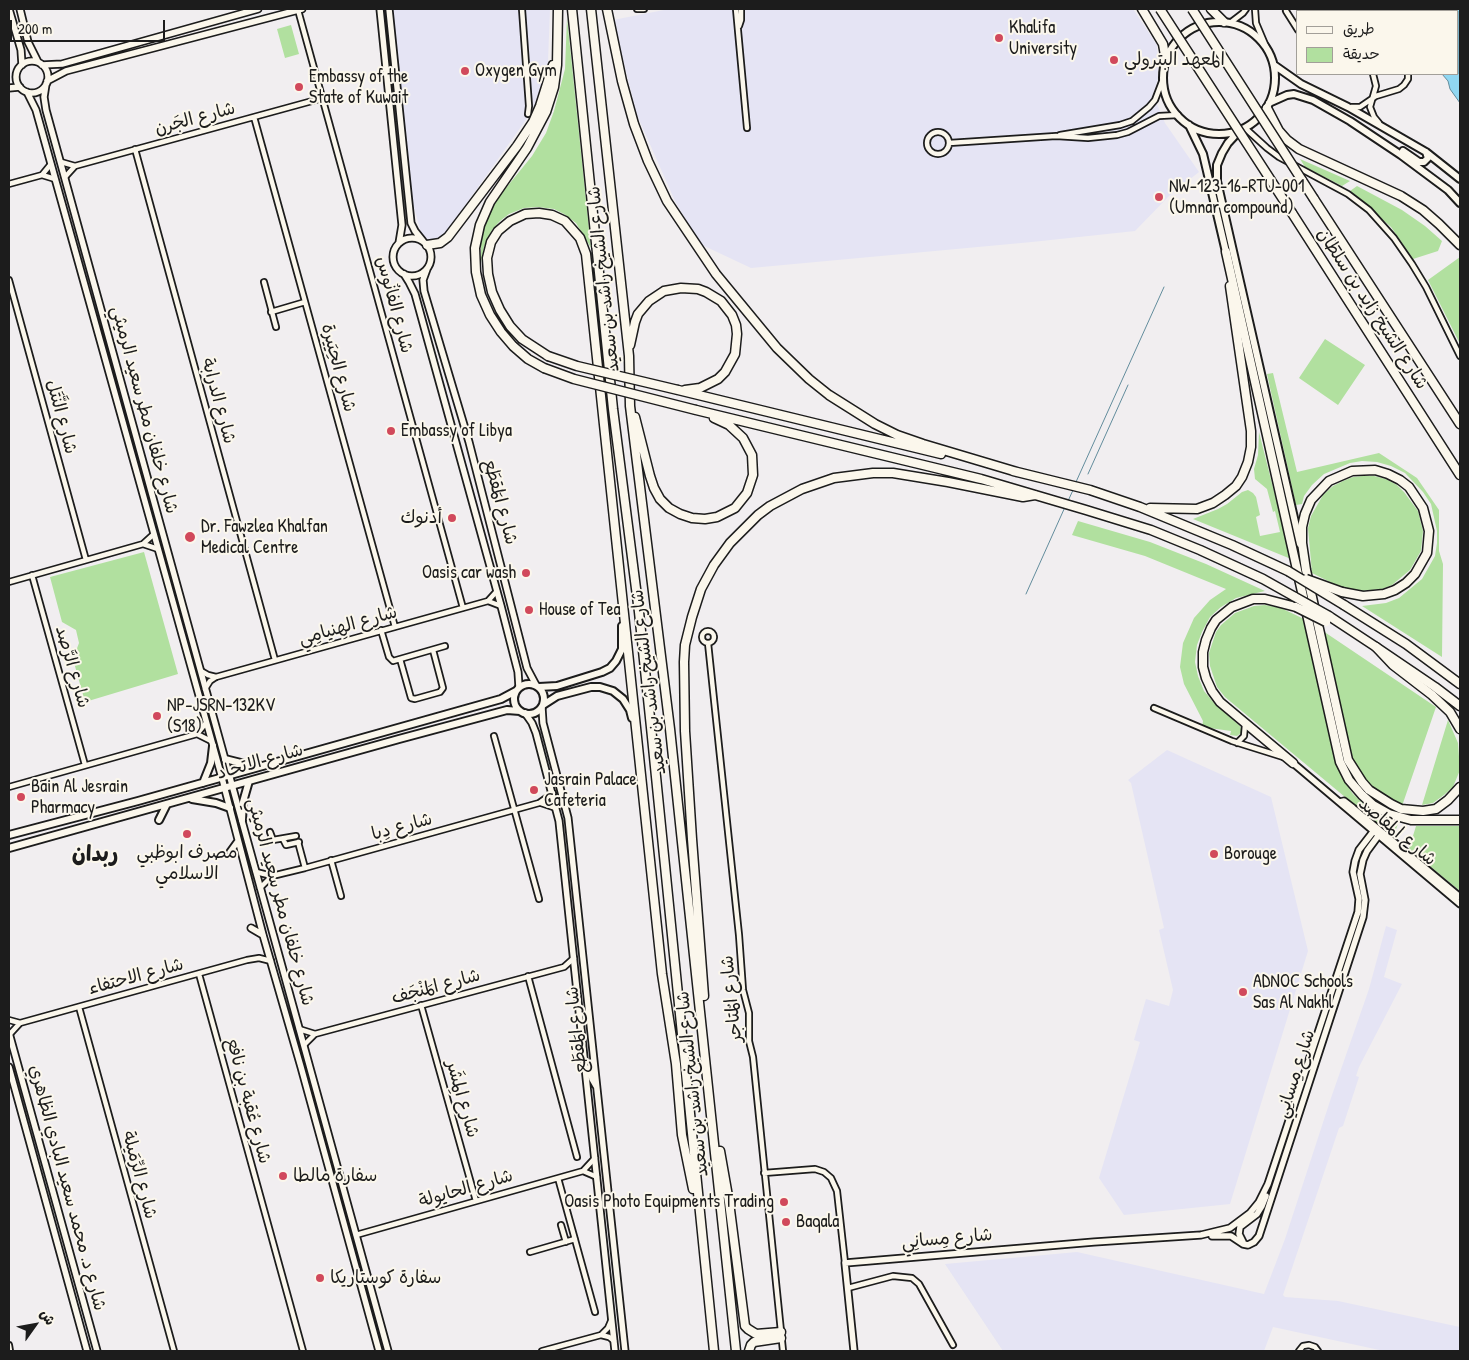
<!DOCTYPE html>
<html>
<head>
<meta charset="utf-8">
<style>
  body { margin:0 }
  #map { position:relative; width:1469px; height:1360px; overflow:hidden; background:#f1eef0; font-family:"Patrick Hand","Playpen Sans Arabic",sans-serif }
  canvas { display:block }
  .frame { position:absolute; inset:0; border:10px solid #1c1c1c; pointer-events:none }
  .legend { position:absolute; left:1296px; top:10px; width:162px; height:65px; box-sizing:border-box; background:#fbf7ec; border:1px solid #a29f99; margin:0; padding:6px 9px; list-style:none; font-size:15px; color:#1c1c1c }
  .legend li { display:flex; align-items:center; gap:10px; height:25px }
  .legend b { width:25px; border:1px solid #a29f99 }
  .north { position:absolute; left:10px; top:1300px; width:50px; height:50px; -webkit-text-stroke:4px #fbf7ec; paint-order:stroke; rotate:58deg; font-size:14px; font-weight:700; line-height:20px; text-align:center; color:#1c1c1c }
  .north::after { content:''; display:block; margin:auto; width:18px; height:22px; background:#1c1c1c; clip-path:polygon(50% 0,100% 100%,50% 72%,0 100%) }
  .scale { position:absolute; left:10px; top:20px; width:155px; height:22px; box-sizing:border-box; border:2px solid #1c1c1c; border-top:0; padding-left:6px; font-size:15px; line-height:18px; white-space:nowrap; color:#1c1c1c; -webkit-text-stroke:4px #fbf7ec; paint-order:stroke }
</style>
</head>
<body>
<div id="map">
<canvas width="1469" height="1360"></canvas>
<div class="frame"></div>
<ul class="legend">
<li><b style="height:6px;background:#fbf7ec"></b>طريق</li>
<li><b style="height:14px;background:#b1e09f"></b>حديقة</li>
</ul>
<div class="north">ش</div>
<div class="scale">200 m</div>
</div>
<script>
const c = document.querySelector('canvas').getContext('2d');
c.lineJoin = 'round';
function fillPath(path, color) {
  c.fillStyle = color;
  c.fill(path, 'evenodd');
}
function toPath(rows) {
  const path = new Path2D();
  for (const r of rows) {
    if (r.length === 3) {
      path.moveTo(r[0] + r[2], r[1]);
      path.arc(r[0], r[1], r[2], 0, 2 * Math.PI);
      continue;
    }
    path.moveTo(r[0], r[1]);
    for (let i = 2; i < r.length; i += 2) path.lineTo(r[i], r[i + 1]);
  }
  return path;
}
function stroke(path, color, width, dash) {
  c.strokeStyle = color;
  c.lineWidth = width;
  c.lineCap = dash ? 'butt' : 'round';
  c.setLineDash(dash || []);
  c.stroke(path);
}
function drawText(font, color, halo, rows, align = 'center') {
  c.font = font + ' "Patrick Hand","Playpen Sans Arabic",sans-serif';
  c.lineWidth = 4;
  c.setLineDash([]);
  c.textBaseline = 'middle';
  c.strokeStyle = halo;
  c.fillStyle = color;
  for (const [text, x, y, turn = 0] of rows) {
    c.save();
    c.translate(x, y);
    c.rotate((+turn || 0) * Math.PI / 180);
    c.textAlign = isNaN(turn) ? turn : align;
    if (halo) c.strokeText(text, 0, 0);
    c.fillText(text, 0, 0);
    c.restore();
  }
}
fillPath(toPath([
  [392,9,550,9,548,62,535,107,442,238,431,241,422,236,411,197],
  [669,9,1133,9,1157,45,1158,79,1153,95,1165,123,1199,172,1170,195,1135,231,1032,242,751,268,700,244,675,201,637,115,613,20],
  [1167,750,1271,797,1308,951,1230,1204,1124,1215,1099,1178,1140,1042,1134,1040,1146,999,1169,1006,1173,990,1159,930,1164,928,1131,783,1128,780],
  [1386,926,1397,930,1384,977,1402,984,1359,1067,1356,1076,1359,1077,1343,1126,1339,1128,1283,1295,1285,1297,1338,1301,1460,1327,1460,1351,1384,1351,1273,1327,1264,1351,1003,1351,945,1264,1077,1252,1264,1294,1285,1239,1331,1098,1369,989]
]), '#e5e4f4');
fillPath(toPath([
  [567,18,591,248,576,223,564,214,554,209,538,207,524,208,509,214,500,221,492,230,484,247,481,263,481,243,486,220,497,199,532,156,546,133,554,111,565,69],
  [291,25,299,54,285,58,277,29],
  [1300,159,1350,181,1342,186,1305,167],
  [1357,186,1402,210,1425,226,1442,241,1438,251,1413,259,1391,227,1350,191],
  [1460,257,1460,344,1428,280],
  [1325,339,1365,365,1338,405,1299,378],
  [1273,373,1297,472,1379,453,1417,478,1439,510,1439,551,1443,564,1442,657,1362,606,1386,603,1399,598,1422,579,1435,556,1437,543,1437,531,1431,504,1423,492,1405,473,1391,466,1377,462,1362,461,1350,463,1324,474,1312,485,1304,496,1302,504,1296,505,1267,374],
  [1259,432,1291,559,1193,519,1218,509,1227,504,1242,492,1248,490,1253,493,1256,497,1260,515,1256,517,1260,536,1280,532,1275,511,1273,512,1267,489,1255,479,1254,469,1258,455],
  [1363,476,1374,476,1386,479,1397,485,1404,492,1418,511,1423,531,1421,551,1410,570,1392,585,1382,589,1362,591,1338,586,1312,573,1308,528,1311,516,1323,495,1333,486,1343,481,1353,477],
  [1078,521,1150,542,1206,564,1265,591,1236,598,1221,607,1210,617,1202,632,1197,645,1195,662,1198,676,1204,691,1215,704,1240,726,1242,732,1237,736,1230,735,1231,731,1202,727,1203,721,1184,684,1180,667,1183,643,1194,618,1210,600,1226,589,1145,556,1072,535],
  [144,552,178,674,85,702,73,659,79,643,76,630,62,622,50,577],
  [1265,605,1281,608,1304,619,1336,764,1342,778,1353,794,1367,807,1382,818,1398,824,1393,837,1225,697,1217,687,1210,666,1209,653,1216,632,1221,625,1235,613,1254,606],
  [1323,631,1436,707,1402,806,1371,789,1357,770,1353,759],
  [1448,720,1458,743,1460,770,1453,787,1444,795,1433,803,1422,805],
  [1416,826,1460,826,1460,891,1409,849]
]), '#b1e09f');
const water = toPath([
  [1405,9,1460,9,1460,103,1450,89,1448,81,1442,74,1458,74,1458,11,1407,11,1405,9]
]);
fillPath(water, '#90d7f2');
stroke(water, '#628c9c', 1);
stroke(toPath([
  [1088,474,1128,385],
  [1076,482,1164,287],
  [1068,501,1074,488],
  [1026,594,1065,507]
]), '#628c9c', 1);
const minor = toPath([
  [522,9,529,106,528,114],
  [637,9,644,9],
  [736,9,747,128],
  [1255,9,1256,23,1267,49],
  [1356,9,1358,11],
  [1371,9,1373,11],
  [298,10,463,608],
  [1286,11,1298,30],
  [1230,23,1243,13,1246,9],
  [739,26,741,20,741,9],
  [1373,74,1376,86,1370,107,1374,117,1379,123],
  [1351,107,1360,107,1376,96,1399,89,1404,85,1408,79,1408,74],
  [254,117,395,627],
  [1245,128,1267,148,1279,157,1348,194,1369,210,1394,238,1412,264,1426,287,1460,356],
  [938,143,11],
  [1060,135,1120,125,1132,121,1149,107,1155,100,1163,79],
  [949,143,1056,136,1088,138,1117,135,1128,132,1159,116,1178,115],
  [135,149,275,660],
  [61,162,75,166],
  [42,175,51,164],
  [65,177,75,166,323,98],
  [9,184,42,175,55,179],
  [9,280,86,560],
  [264,282,276,327],
  [271,312,305,302],
  [143,544,158,549],
  [32,575,85,765],
  [9,582,143,544,154,534],
  [488,601,501,606],
  [381,630,389,657,393,661,445,646],
  [708,637,6],
  [708,643,739,935,743,990,749,1013,749,1041,753,1057,783,1351],
  [400,659,411,698,415,699,440,692,443,688,433,650],
  [201,671,208,675,216,677],
  [205,689,210,681,216,677,488,601,497,591],
  [1154,708,1232,741,1283,757],
  [197,734,211,741],
  [494,736,539,899],
  [1237,743,1244,736,1245,725],
  [9,787,197,734,206,723],
  [541,803,556,808],
  [270,832,273,840,296,836],
  [283,839,286,845,299,842],
  [298,842,305,868],
  [331,860,341,896],
  [256,872,272,876,305,868,539,803,553,793],
  [260,888,272,876],
  [199,974,303,1351],
  [528,976,577,1157],
  [421,1005,476,1201],
  [79,1007,174,1351],
  [9,1020,20,1023],
  [299,1029,315,1034],
  [9,1035,20,1023,247,960,259,958,271,961],
  [304,1045,315,1034,564,967,574,958],
  [583,1171,597,1177],
  [764,1173,815,1169,824,1172,831,1178,837,1191,845,1263],
  [558,1178,595,1312],
  [561,1225,566,1242],
  [356,1235,583,1171,595,1158],
  [530,1252,575,1239],
  [848,1288,893,1276,912,1278,919,1284,953,1345],
  [601,1335,609,1337,614,1341],
  [9,1345,10,1351],
  [542,1351,601,1335,608,1328,611,1321],
  [1299,1351,1303,1346,1309,1345,1315,1347,1318,1351]
]);
const tertiary = toPath([
  [9,9,21,50,22,65],
  [20,9,28,42,38,62],
  [380,9,402,225,399,243],
  [389,9,411,223,415,231,423,241],
  [32,77,16],
  [42,65,62,64,258,9],
  [47,81,66,71,302,9],
  [46,84,44,97,46,110,388,1351],
  [9,88,20,87],
  [27,92,36,110,222,778,263,935,301,1067,379,1351],
  [412,257,19],
  [427,269,423,280,424,291,469,442,527,668,536,685],
  [404,274,409,282,415,294,501,606,518,672,519,687],
  [542,708,543,723,568,818,625,1351],
  [525,713,532,723,536,733,559,821,615,1351],
  [1293,763,1460,904],
  [1340,802,1344,801,1353,808,1460,897],
  [230,852,238,841],
  [251,928,263,935],
  [9,1033,97,1351],
  [9,1067,87,1351],
  [586,1068,590,1069,592,1079,596,1086],
  [1212,1236,1231,1236,1243,1244,1248,1245,1254,1242,1259,1236,1363,917,1365,900,1360,874,1363,860,1367,851,1381,832],
  [1243,1242,1239,1234,1240,1227,1257,1214,1262,1206,1266,1196],
  [854,1351,845,1263,1094,1242,1201,1235,1230,1228,1250,1213,1259,1202,1268,1184,1358,912,1359,899,1353,872,1355,861,1359,850,1376,828]
]);
const secondary = toPath([
  [1219,78,56],
  [1274,65,1301,84,1348,107,1426,152,1460,179],
  [1269,103,1287,95,1294,94,1313,100,1350,121,1401,155,1448,190,1460,203],
  [1189,125,1203,154,1226,252],
  [1240,130,1228,143,1222,153,1217,165,1217,181,1300,544],
  [1403,151,1419,162,1424,162,1428,158,1426,152],
  [529,699,15],
  [539,687,557,686,602,672,610,668,616,661,622,649,622,626],
  [543,705,557,696,591,687,600,687,613,691,623,699,630,710,632,718],
  [225,759,245,764,259,765],
  [203,783,211,763,213,746],
  [192,799,216,803,230,808],
  [159,820,167,804],
  [242,820,243,802,249,781],
  [9,835,138,801,501,699,516,691],
  [9,848,399,739,507,710,520,711]
]);
const trunk = toPath([
  [572,9,613,409,639,612,652,737,714,1351],
  [591,9,629,356,630,406,670,729,736,1351],
  [607,9,622,81,634,124,648,161,667,201,716,274,777,348,809,379,829,395,875,424,897,435,923,444,1017,472],
  [427,245,440,243,448,237,517,146,533,122,540,106,553,65],
  [630,345,635,322,638,314,649,301,664,291,681,288,698,289,706,292,721,301,732,315,736,325,737,334,735,354,725,372,718,379,700,388,685,390],
  [548,356,522,339,510,326,500,310,492,292,488,274,487,258,491,242,498,231,510,221,525,214,539,213,552,215,565,221,580,238,586,254,662,974,676,1064,682,1135,693,1189],
  [544,368,528,359,513,346,501,332,490,315,481,295,476,272,475,248,480,225,490,202,527,148,546,112,554,87,557,65,558,9],
  [678,390,941,454],
  [696,410,981,479,1086,510,1151,530,1200,550,1263,579,1295,597],
  [635,417,650,476,654,488,660,499,669,508,680,514,692,518,705,519,717,517,735,508,747,493,753,475,752,455,743,438,729,425,714,418],
  [1013,471,1090,490,1140,507,1232,545,1288,571],
  [1150,508,1197,509,1213,503,1225,495,1236,486,1242,477,1248,462,1251,447,1251,431,1230,286],
  [1342,592,1363,596,1384,594,1395,590,1406,583,1415,574,1427,553,1429,531,1423,508,1409,487,1400,480,1388,474,1375,470,1352,471,1329,481,1311,500,1305,514,1302,527,1302,543,1306,570,1348,760,1362,782,1369,790,1391,804,1401,809,1423,811,1436,809,1448,800,1460,787],
  [1329,616,1376,647,1393,665,1432,695,1450,712,1460,729],
  [1293,763,1220,702,1212,691,1206,678,1203,667,1203,652,1206,640,1211,628,1216,620,1232,607,1253,599,1265,599,1296,607],
  [704,996,692,839,685,731,684,662,685,645,692,617,701,589,714,565,730,543,758,515,770,506,802,489,834,478,873,473,893,473,948,482,1023,497,1035,495],
  [720,1151,729,1202,745,1326,748,1329,756,1334,781,1332],
  [749,1351,751,1345,754,1342,781,1338]
]);
const motorway = toPath([
  [1142,9,1163,44,1166,61],
  [1211,9,1224,22],
  [1267,108,1279,131,1287,140,1299,149,1401,196,1423,210,1439,224,1460,245],
  [1314,199,1460,424],
  [1292,213,1460,475],
  [1226,252,1340,762,1349,780,1362,795,1373,805,1389,814,1411,820,1460,820],
  [1344,605,1406,644,1460,684],
  [1376,647,1435,687,1460,706]
]);
stroke(minor, '#1c1c1c', 8);
stroke(tertiary, '#1c1c1c', 9);
stroke(secondary, '#1c1c1c', 10);
stroke(trunk, '#1c1c1c', 11);
stroke(motorway, '#1c1c1c', 11);
stroke(minor, '#fbf7ec', 4.5);
stroke(tertiary, '#fbf7ec', 5.5);
stroke(secondary, '#fbf7ec', 6);
stroke(trunk, '#fbf7ec', 8);
stroke(motorway, '#fbf7ec', 8);
const trunkBridge = toPath([
  [548,356,577,366,678,390],
  [544,368,574,379,696,410],
  [1306,579,1342,592],
  [1295,597,1329,616],
  [1296,607,1326,622]
]);
const motorwayBridge = toPath([
  [1160,9,1292,213],
  [1192,9,1314,199],
  [1288,571,1344,605]
]);
stroke(trunkBridge, '#1c1c1c', 11, []);
stroke(motorwayBridge, '#1c1c1c', 11, []);
stroke(trunkBridge, '#fbf7ec', 8);
stroke(motorwayBridge, '#fbf7ec', 8);
for (const [x, y, r, color] of [
  [999,38,5,"#d1495b"],
  [1114,60,5,"#d1495b"],
  [465,71,5,"#d1495b"],
  [299,87,5,"#d1495b"],
  [1159,197,5,"#d1495b"],
  [391,431,5,"#d1495b"],
  [452,518,5,"#d1495b"],
  [190,537,6,"#d1495b"],
  [526,573,5,"#d1495b"],
  [529,610,5,"#d1495b"],
  [157,716,5,"#d1495b"],
  [534,790,5,"#d1495b"],
  [21,797,5,"#d1495b"],
  [187,834,5,"#d1495b"],
  [1214,854,5,"#d1495b"],
  [1243,992,5,"#d1495b"],
  [283,1176,5,"#d1495b"],
  [784,1202,5,"#d1495b"],
  [786,1222,5,"#d1495b"],
  [320,1278,5,"#d1495b"]
]) {
  const dot = new Path2D();
  dot.arc(x, y, r, 0, 2 * Math.PI);
  c.fillStyle = color;
  c.fill(dot);
  stroke(dot, '#fbf7ec', 2);
}
drawText('18px', '#1c1c1c', '#fbf7ec', [
  ["Khalifa",1009,28],
  ["University",1009,49],
  ["المعهد البترولي",1124,60],
  ["Oxygen Gym",475,71],
  ["Embassy of the",309,77],
  ["State of Kuwait",309,98],
  ["NW-123-16-RTU-001",1169,187],
  ["(Umnar compound)",1169,208],
  ["Embassy of Libya",401,431],
  ["أدنوك",442,518,"right"],
  ["Dr. Fawzlea Khalfan",201,527],
  ["Medical Centre",201,548],
  ["Oasis car wash",516,573,"right"],
  ["House of Tea",539,610],
  ["NP-JSRN-132KV",167,706],
  ["(S18)",167,727],
  ["Jasrain Palace",544,780],
  ["Cafeteria",544,801],
  ["Bain Al Jesrain",31,787],
  ["Pharmacy",31,808],
  ["مصرف ابوظبي",187,853,"center"],
  ["الاسلامي",187,874,"center"],
  ["Borouge",1224,854],
  ["ADNOC Schools",1253,982],
  ["Sas Al Nakhl",1253,1003],
  ["سفارة مالطا",293,1176],
  ["Oasis Photo Equipments Trading",774,1202,"right"],
  ["Baqala",796,1222],
  ["سفارة كوستاريكا",330,1278]
], 'left');
drawText('18px', '#1c1c1c', '#fbf7ec', [
  ["شارع الجَرن",195,119,-15],
  ["شارع الشيخ راشد بن سعيد",604,279,-96],
  ["شارع الفانُوس",394,305,75],
  ["شارع الشيخ زايد بن سلطان",1372,309,57],
  ["شارع الحِيَيرة",338,368,75],
  ["شارع الدرابة",218,401,75],
  ["شارع خلفان مطر سعيد الرميثي",144,410,75],
  ["شارع النَّتَل",61,417,75],
  ["شارع المَقطَع",500,502,75],
  ["شارع الهِنيامِي",348,626,-16],
  ["شارع الرَّصد",72,667,74],
  ["شارع الشيخ راشد بن سعيد",649,682,-97],
  ["شارع الاتحاد",260,762,-16],
  ["شارع دِبا",402,827,-15],
  ["شارع المقاصد",1397,832,40],
  ["شارع خلفان مطر سعيد الرميثي",280,902,75],
  ["شارع الاحتفاء",136,977,-15],
  ["شارع المَنْجَف",436,987,-15],
  ["شارع المُتاجر",732,999,-96],
  ["شارع المَقطَع",577,1030,-96],
  ["شارع مِسانِي",1296,1074,-72],
  ["شارع الشيخ راشد بن سعيد",693,1084,-96],
  ["شارع المِشَر",462,1099,74],
  ["شارع عُقبة بن نافع",248,1101,75],
  ["شارع الرِّمَيلة",139,1175,75],
  ["شارع د. محمد سعيد البادي الظاهري",67,1188,75],
  ["شارع الحايولة",466,1189,-16],
  ["شارع مِسانِي",947,1239,-5]
]);
drawText('bold 22px', '#1c1c1c', '#fbf7ec', [
  ["ربدان",95,855]
]);
</script>
</body>
</html>
